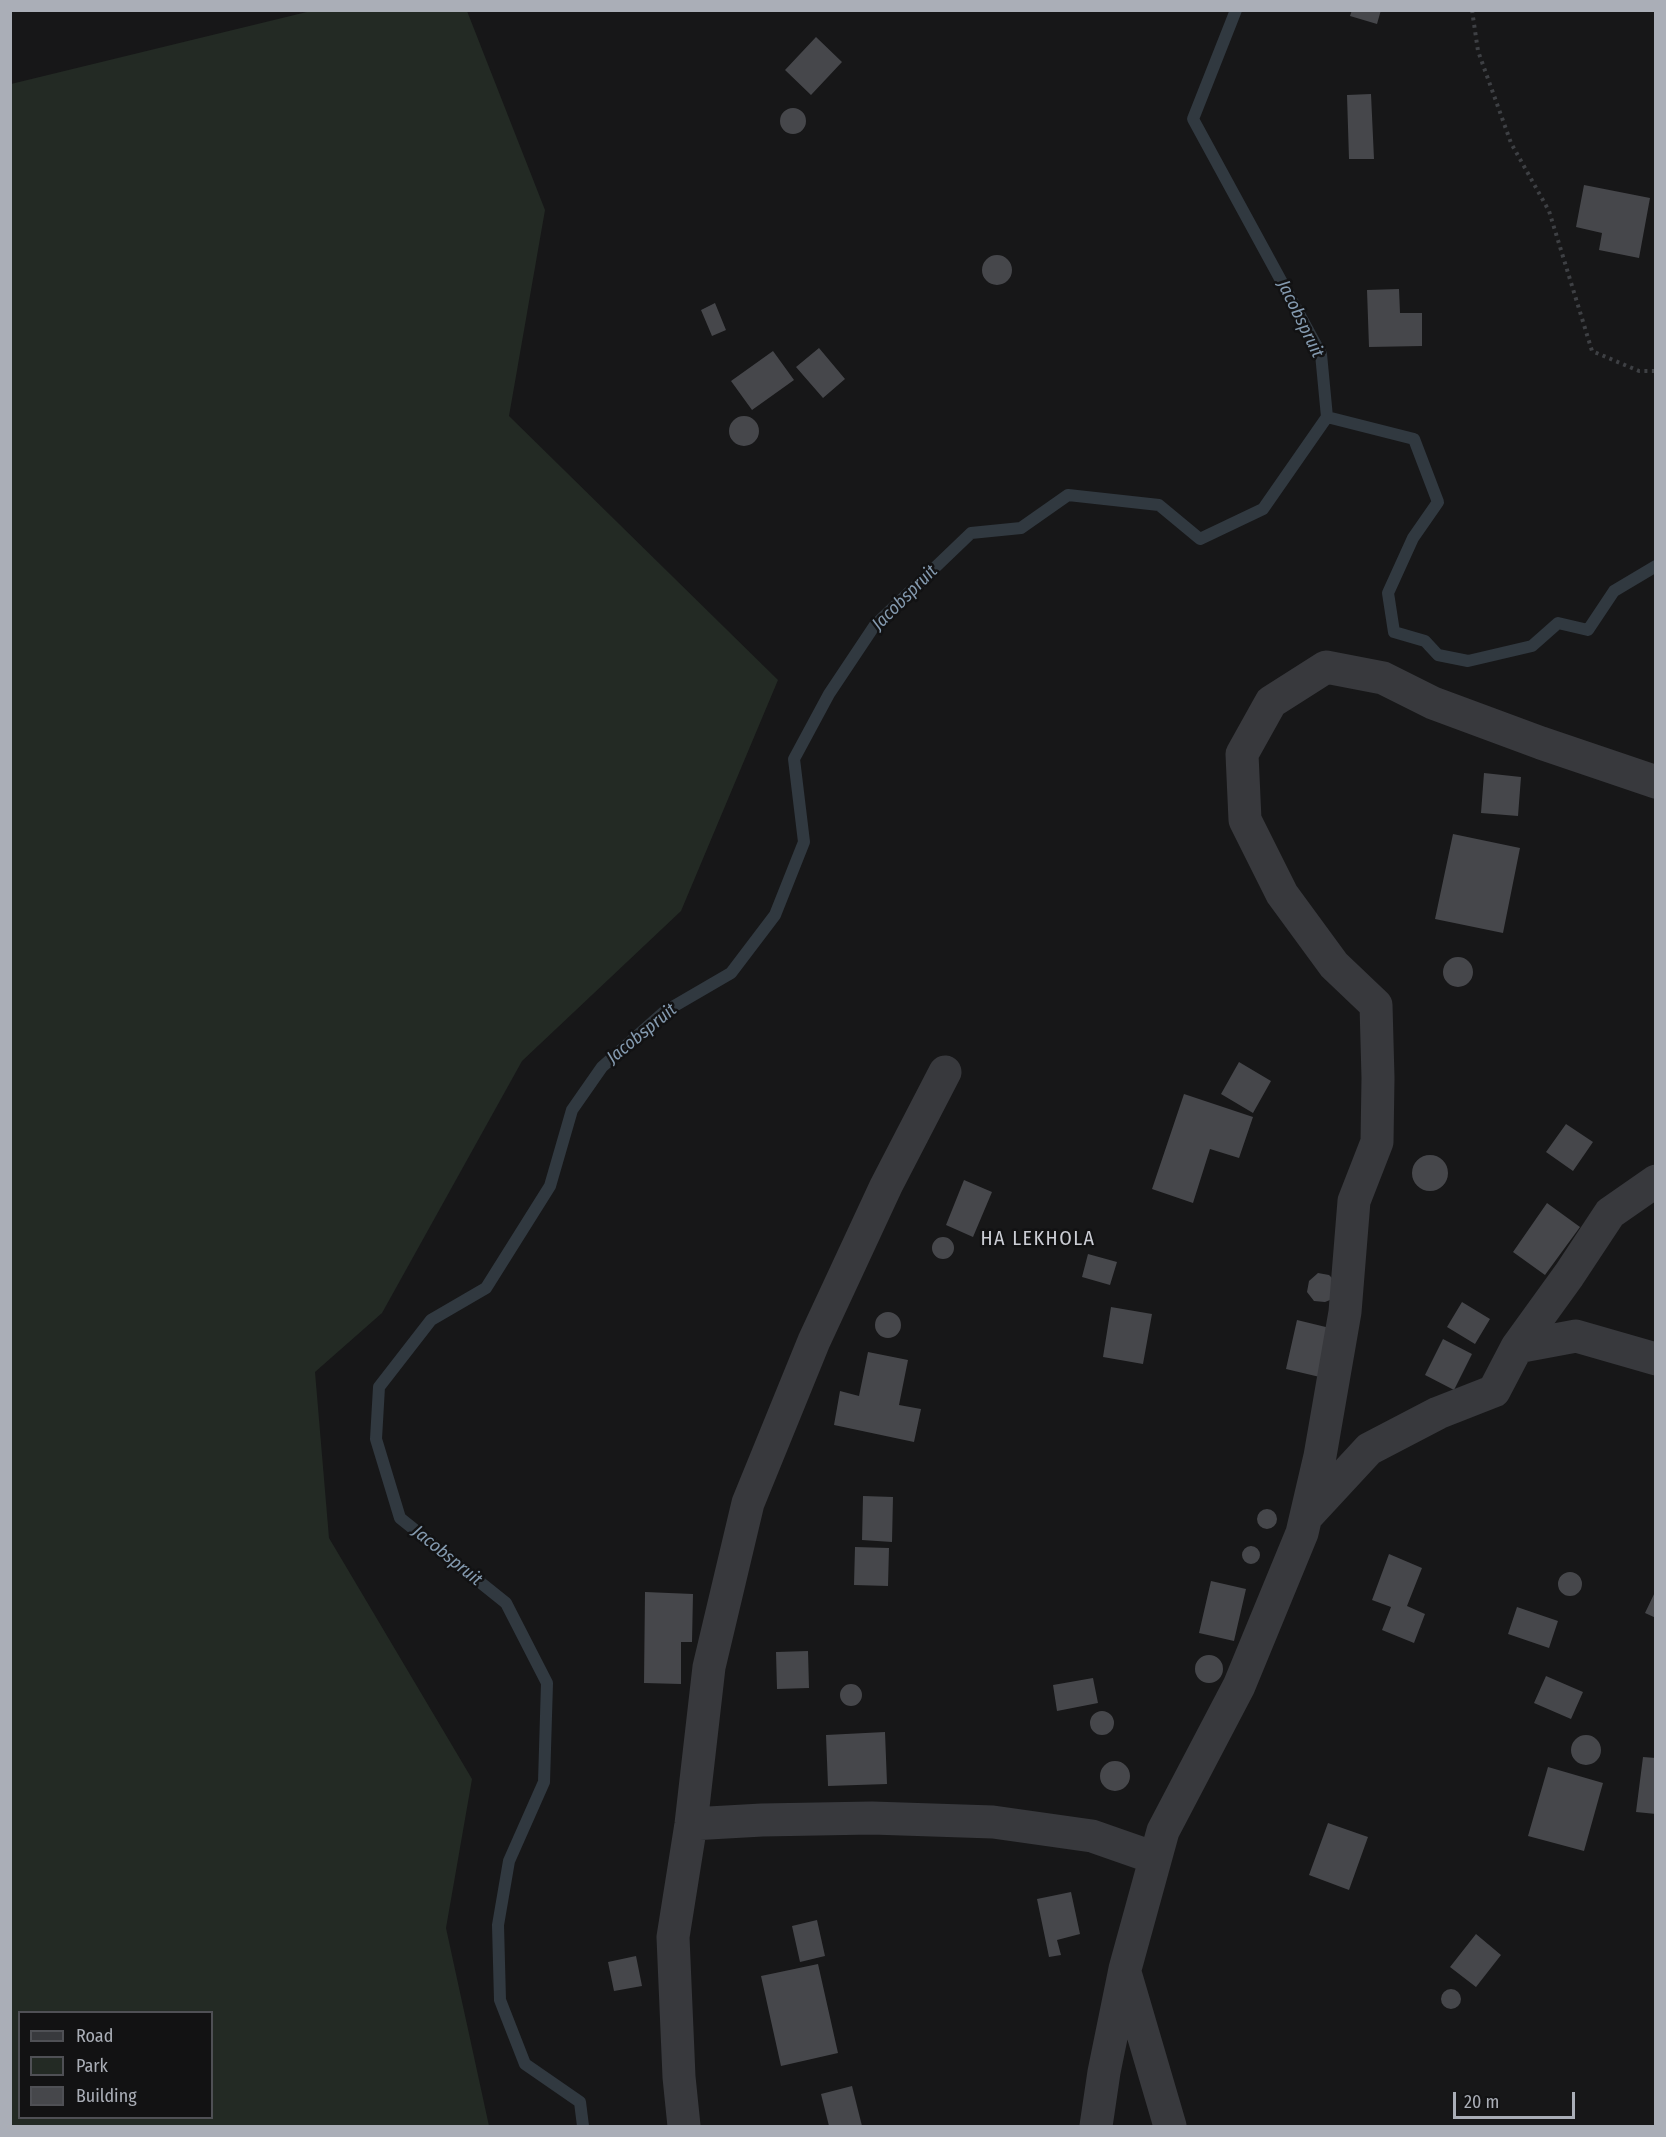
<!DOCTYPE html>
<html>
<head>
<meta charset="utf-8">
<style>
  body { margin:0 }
  #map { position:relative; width:1666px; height:2137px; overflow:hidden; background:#171718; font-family:"Fira Sans Condensed",sans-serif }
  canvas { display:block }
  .frame { position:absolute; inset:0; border:12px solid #aaaeb7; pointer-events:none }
  .legend { position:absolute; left:18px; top:2011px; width:195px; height:108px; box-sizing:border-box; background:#121213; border:2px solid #4f5055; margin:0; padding:8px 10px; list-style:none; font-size:18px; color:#aaaeb7 }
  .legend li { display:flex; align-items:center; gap:12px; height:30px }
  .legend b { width:30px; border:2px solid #4f5055 }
  .scale { position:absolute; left:1453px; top:2092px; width:122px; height:27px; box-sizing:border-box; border:3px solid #aaaeb7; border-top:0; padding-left:8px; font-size:18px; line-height:21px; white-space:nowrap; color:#aaaeb7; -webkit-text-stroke:4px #121213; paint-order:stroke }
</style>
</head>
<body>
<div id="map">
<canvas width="1666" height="2137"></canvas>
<div class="frame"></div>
<ul class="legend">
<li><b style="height:8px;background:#38393d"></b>Road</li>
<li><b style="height:16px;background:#232a24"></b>Park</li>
<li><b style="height:16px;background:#46474b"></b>Building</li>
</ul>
<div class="scale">20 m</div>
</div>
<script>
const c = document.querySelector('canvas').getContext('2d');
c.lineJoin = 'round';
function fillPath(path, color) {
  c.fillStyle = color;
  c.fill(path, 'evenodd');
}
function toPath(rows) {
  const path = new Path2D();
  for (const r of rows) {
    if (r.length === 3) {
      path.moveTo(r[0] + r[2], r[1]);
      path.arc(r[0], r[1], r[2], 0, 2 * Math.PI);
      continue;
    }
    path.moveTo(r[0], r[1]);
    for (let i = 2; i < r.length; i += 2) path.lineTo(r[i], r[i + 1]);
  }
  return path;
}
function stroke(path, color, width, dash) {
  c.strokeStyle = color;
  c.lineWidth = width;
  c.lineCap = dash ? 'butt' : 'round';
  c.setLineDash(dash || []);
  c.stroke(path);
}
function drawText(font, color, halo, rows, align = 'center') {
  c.font = font + ' "Fira Sans Condensed",sans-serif';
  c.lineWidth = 5;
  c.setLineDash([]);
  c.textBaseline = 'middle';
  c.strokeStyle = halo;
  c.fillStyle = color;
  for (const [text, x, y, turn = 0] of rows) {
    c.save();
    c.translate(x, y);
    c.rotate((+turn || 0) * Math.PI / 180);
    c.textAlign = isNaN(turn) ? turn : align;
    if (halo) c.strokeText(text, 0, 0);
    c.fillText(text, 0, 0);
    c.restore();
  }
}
fillPath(toPath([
  [315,10,467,11,545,210,509,416,778,680,681,911,522,1061,382,1313,315,1372,329,1538,472,1779,446,1928,489,2126,11,2126,11,84],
  [20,2012,212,2012,212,2118,20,2118]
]), '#232a24');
stroke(toPath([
  [1327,417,1414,439,1438,502,1413,538,1388,593,1394,632,1425,641,1438,655,1468,661,1532,646,1558,623,1588,630,1614,591,1656,566],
  [583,2126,580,2102,525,2064,500,2000,498,1925,509,1861,544,1782,547,1683,506,1603,400,1518,376,1439,379,1387,431,1320,486,1288,550,1186,572,1110,602,1067,664,1012,731,973,775,915,804,842,794,759,829,694,875,625,971,533,1021,528,1068,495,1159,505,1200,539,1263,509,1327,417,1321,354,1193,119,1236,10]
]), '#313940', 12);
fillPath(toPath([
  [1352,10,1381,10,1377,24,1350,16],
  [816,37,842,62,811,95,785,70],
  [1371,94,1374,159,1349,159,1347,95],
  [793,121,13],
  [1584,185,1650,198,1639,258,1599,250,1602,233,1576,227],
  [997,270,15],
  [1399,289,1400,313,1422,313,1422,346,1369,347,1367,290],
  [715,303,726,330,712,336,701,310],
  [819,348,845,379,823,398,796,367],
  [773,351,794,380,752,410,731,381],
  [744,431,15],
  [1484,773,1521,777,1518,816,1481,813],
  [1453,834,1520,848,1503,933,1435,919],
  [1458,972,15],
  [1239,1062,1271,1081,1253,1113,1221,1094],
  [1184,1094,1253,1117,1239,1158,1210,1149,1193,1203,1152,1189],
  [1566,1124,1593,1142,1573,1171,1546,1152],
  [1430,1173,18],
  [964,1180,992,1192,973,1237,946,1225],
  [1547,1203,1580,1227,1545,1275,1513,1252],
  [943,1248,11],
  [1088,1254,1117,1262,1110,1285,1082,1277],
  [1318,1273,1329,1275,1333,1279,1330,1300,1325,1302,1314,1301,1307,1292,1309,1281],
  [1462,1302,1490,1319,1475,1344,1447,1327],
  [1111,1307,1152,1314,1143,1364,1103,1357],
  [888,1325,13],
  [1297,1320,1334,1329,1324,1378,1286,1369],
  [1443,1339,1472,1354,1454,1390,1425,1375],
  [868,1352,908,1360,899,1405,921,1409,914,1442,834,1425,840,1391,859,1396],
  [863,1496,893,1497,892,1542,862,1540],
  [1267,1519,10],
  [1251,1555,9],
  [855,1547,889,1548,888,1586,854,1585],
  [1389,1554,1422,1568,1407,1606,1425,1614,1414,1643,1382,1630,1391,1607,1372,1600],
  [1570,1584,12],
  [1211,1581,1246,1589,1234,1641,1199,1633],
  [1656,1590,1656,1618,1645,1613],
  [645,1592,693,1594,692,1642,681,1642,681,1684,644,1683],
  [1517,1607,1558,1621,1549,1648,1508,1634],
  [808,1651,809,1688,777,1689,776,1652],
  [1209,1669,14],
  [1546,1676,1583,1692,1571,1719,1534,1703],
  [1093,1678,1098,1703,1057,1711,1053,1685],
  [851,1695,11],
  [1102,1723,12],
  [885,1732,887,1784,828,1786,826,1735],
  [1586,1750,15],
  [1643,1757,1656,1758,1656,1814,1636,1812],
  [1115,1776,15],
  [1548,1767,1603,1783,1584,1851,1528,1836],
  [1328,1823,1368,1837,1349,1890,1309,1875],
  [1071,1892,1080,1934,1057,1940,1061,1955,1049,1957,1037,1899],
  [817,1920,825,1956,800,1962,792,1926],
  [1476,1934,1501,1955,1476,1987,1450,1967],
  [636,1956,642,1986,614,1991,608,1962],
  [818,1964,838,2053,781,2066,761,1976],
  [1451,1999,10],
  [852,2086,862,2126,829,2126,821,2094]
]), '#46474b');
stroke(toPath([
  [1472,10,1478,51,1511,143,1549,211,1592,351,1639,371,1656,371]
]), '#3e4044', 4, [3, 4.5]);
stroke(toPath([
  [1517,1347,1569,1275,1610,1213,1656,1181],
  [1306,1517,1369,1449,1438,1413,1494,1391,1517,1347,1576,1336,1656,1359],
  [691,1824,762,1820,872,1818,993,1822,1092,1836,1155,1858],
  [1126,1976,1170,2126],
  [684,2126,679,2077,673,1937,691,1824,709,1667,748,1503,814,1341,886,1186,945,1072],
  [1096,2126,1104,2072,1125,1969,1163,1831,1239,1686,1302,1533,1320,1456,1345,1312,1354,1201,1377,1142,1378,1078,1376,1005,1334,965,1282,894,1245,820,1242,754,1271,702,1326,667,1383,678,1433,703,1541,743,1656,782]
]), '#38393d', 33);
drawText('italic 18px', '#849aaf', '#121213', [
  ["Jacobspruit",1300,319,64],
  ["Jacobspruit",905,598,-45],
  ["Jacobspruit",642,1034,-39],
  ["Jacobspruit",447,1556,39]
]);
c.letterSpacing = '1.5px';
drawText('20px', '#cbcdd4', '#121213', [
  ["HA LEKHOLA",1038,1239]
]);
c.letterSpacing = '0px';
</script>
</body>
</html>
